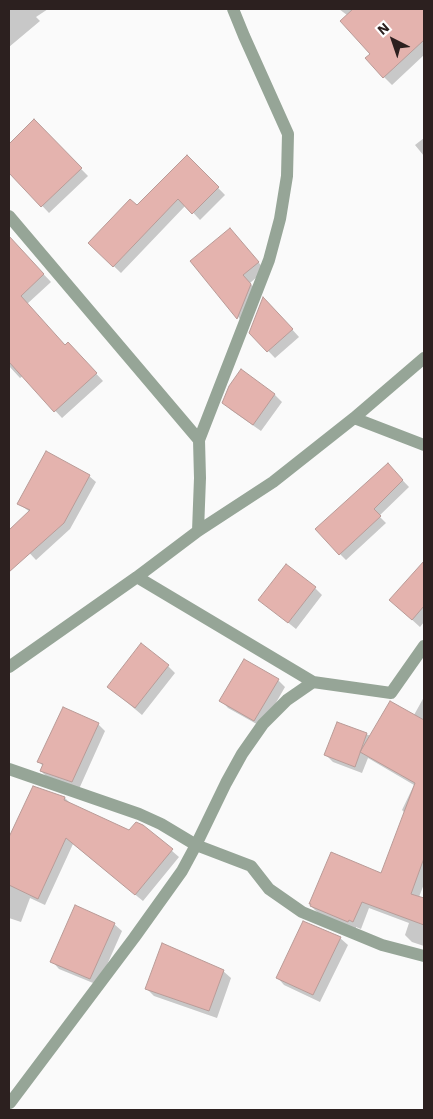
<!DOCTYPE html>
<html>
<head>
<meta charset="utf-8">
<style>
  body { margin:0 }
  #map { position:relative; width:433px; height:1119px; overflow:hidden; background:#fafafa; font-family:"Work Sans",sans-serif }
  canvas { display:block }
  .frame { position:absolute; inset:0; border:10px solid #2c201f; pointer-events:none }
  .north { position:absolute; left:368px; top:15px; width:50px; height:50px; -webkit-text-stroke:4px #fff; paint-order:stroke; rotate:319deg; font-size:14px; font-weight:700; line-height:20px; text-align:center; color:#2c201f }
  .north::after { content:''; display:block; margin:auto; width:18px; height:22px; background:#2c201f; clip-path:polygon(50% 0,100% 100%,50% 72%,0 100%) }
</style>
</head>
<body>
<div id="map">
<canvas width="433" height="1119"></canvas>
<div class="frame"></div>
<div class="north">N</div>
</div>
<script>
const c = document.querySelector('canvas').getContext('2d');
c.lineJoin = 'round';
function fillPath(path, color) {
  c.fillStyle = color;
  c.fill(path, 'evenodd');
}
function toPath(rows) {
  const path = new Path2D();
  for (const r of rows) {
    path.moveTo(r[0], r[1]);
    for (let i = 2; i < r.length; i += 2) path.lineTo(r[i], r[i + 1]);
  }
  return path;
}
function stroke(path, color, width, dash) {
  c.strokeStyle = color;
  c.lineWidth = width;
  c.lineCap = dash ? 'butt' : 'round';
  c.setLineDash(dash || []);
  c.stroke(path);
}
fillPath(toPath([
  [9,9,48,9,36,17,40,21,9,47],
  [339,9,384,9,386,10,387,9,424,9,424,55,392,85,384,77,347,15],
  [34,121,88,176,49,213,9,171,9,146],
  [424,138,424,156,415,145],
  [187,156,225,195,200,220,186,205,121,273,90,243,137,207],
  [230,229,265,270,250,283,258,292,245,325,191,262],
  [13,242,51,282,27,304,65,346,75,351,103,381,62,418,23,376,20,378,9,366,9,247],
  [271,306,299,337,275,358,251,333],
  [241,371,275,395,282,402,261,431,231,410,224,402],
  [388,465,409,487,379,516,386,523,346,560,340,554],
  [89,476,96,482,70,529,36,560,9,531,30,512,19,504],
  [424,562,424,622,420,627,390,600],
  [315,588,322,595,296,629,260,600],
  [168,666,175,673,142,715,109,687],
  [278,680,285,687,262,727,228,708,221,700],
  [424,697,424,884,419,897,424,900,424,946,412,942,405,935,409,923,369,908,361,929,356,927,356,929,318,913,311,906,382,875,405,813,402,810,414,785,368,758,362,773,333,762,326,755,338,723,371,736,414,715],
  [98,724,105,731,79,789,48,778,41,771,43,766,39,762],
  [65,798,71,804,130,832,143,826,179,857,143,901,73,844,45,905,30,898,21,922,9,918,9,836,10,836],
  [114,924,122,931,98,985,59,969,52,961],
  [340,938,348,945,320,1002,284,985,277,977],
  [223,971,231,978,217,1018,154,996,147,989]
]), '#0003');
const building = toPath([
  [353,9,424,9,424,40,383,78,365,58,370,54,340,21,353,9],
  [34,119,82,168,41,207,9,173,9,144,34,119],
  [187,155,219,187,192,214,178,199,113,267,88,243,130,199,137,205,187,155],
  [230,228,259,262,243,275,251,284,237,319,190,261,230,228],
  [9,236,44,274,21,296,65,345,68,342,97,373,54,412,9,362,9,236],
  [263,297,293,329,267,352,249,333,263,297],
  [241,369,275,394,253,425,222,403,229,386,241,369],
  [46,451,90,475,64,523,9,572,9,530,30,510,17,504,46,451],
  [388,463,403,480,374,509,381,516,339,555,315,529,388,463],
  [424,561,424,606,412,620,389,600,424,561],
  [286,564,316,587,288,623,258,600,286,564],
  [141,643,169,665,135,708,107,687,141,643],
  [244,659,279,679,254,721,219,701,244,659],
  [390,701,424,720,424,858,411,894,424,898,424,925,362,902,353,922,349,920,348,922,310,906,311,904,309,904,331,852,381,873,415,783,360,752,390,701],
  [63,707,99,723,72,782,40,771,43,764,37,762,63,707],
  [337,722,367,733,355,767,324,755,337,722],
  [33,786,65,797,64,800,129,830,136,822,143,825,173,849,135,895,66,838,38,899,9,885,9,837,33,786],
  [75,905,115,923,90,979,50,962,75,905],
  [303,921,341,937,313,995,276,978,303,921],
  [162,943,224,970,209,1011,145,989,162,943]
]);
fillPath(building, '#e4b3ae');
stroke(building, '#b99b97', 1);
stroke(toPath([
  [9,216,199,440],
  [354,418,424,445],
  [198,531,200,478,199,440,269,260,280,219,287,176,288,134,244,36,233,9],
  [137,577,313,682],
  [9,667,137,577,198,531,273,482,354,418,424,358],
  [9,769,139,814,161,824,196,845,251,866,269,889,302,912,382,945,424,956],
  [10,1103,134,938,182,871,196,845,226,783,242,754,263,724,287,700,313,682,391,693,424,646]
]), '#96a597', 12);
</script>
</body>
</html>
